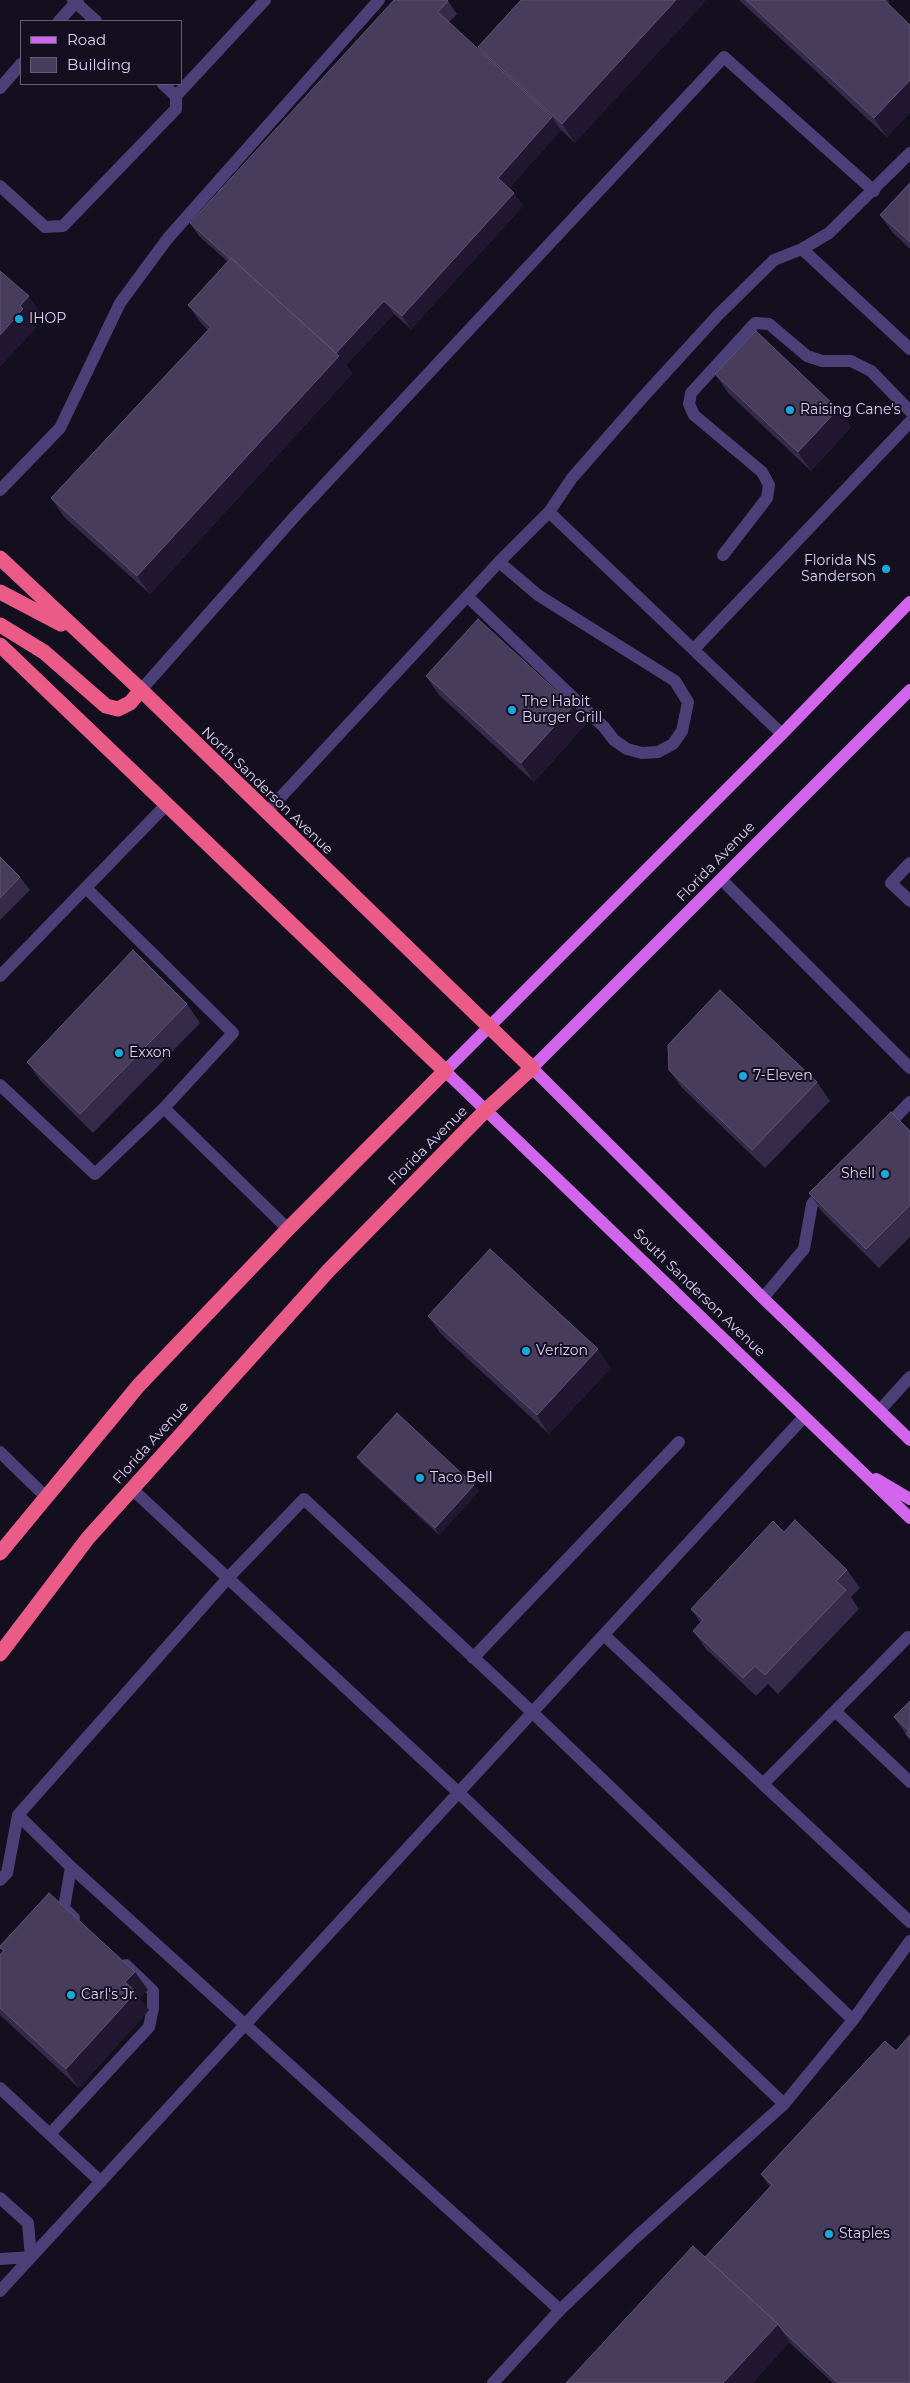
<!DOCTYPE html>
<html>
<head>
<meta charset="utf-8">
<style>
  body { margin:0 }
  #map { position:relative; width:910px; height:2383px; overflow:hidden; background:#140f1e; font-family:Montserrat,sans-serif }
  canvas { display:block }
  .legend { position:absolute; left:20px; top:20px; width:162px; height:65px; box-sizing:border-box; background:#140f1e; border:1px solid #645d76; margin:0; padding:6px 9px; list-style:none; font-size:15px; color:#ddd2f9 }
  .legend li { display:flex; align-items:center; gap:10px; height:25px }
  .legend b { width:25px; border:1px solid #645d76 }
</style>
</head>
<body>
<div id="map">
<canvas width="910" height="2383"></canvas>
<ul class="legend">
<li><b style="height:6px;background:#d166ec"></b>Road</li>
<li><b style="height:14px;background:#483c5d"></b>Building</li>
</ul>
</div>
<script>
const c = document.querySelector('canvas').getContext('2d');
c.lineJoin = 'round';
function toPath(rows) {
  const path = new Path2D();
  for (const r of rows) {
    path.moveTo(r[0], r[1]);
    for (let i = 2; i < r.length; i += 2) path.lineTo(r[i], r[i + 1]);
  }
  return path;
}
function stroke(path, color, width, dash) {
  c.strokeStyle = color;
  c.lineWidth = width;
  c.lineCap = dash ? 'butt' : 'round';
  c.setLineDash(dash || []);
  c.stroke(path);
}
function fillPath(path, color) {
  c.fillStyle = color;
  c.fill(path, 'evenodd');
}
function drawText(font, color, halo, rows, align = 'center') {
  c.font = font + ' Montserrat,sans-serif';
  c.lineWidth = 4;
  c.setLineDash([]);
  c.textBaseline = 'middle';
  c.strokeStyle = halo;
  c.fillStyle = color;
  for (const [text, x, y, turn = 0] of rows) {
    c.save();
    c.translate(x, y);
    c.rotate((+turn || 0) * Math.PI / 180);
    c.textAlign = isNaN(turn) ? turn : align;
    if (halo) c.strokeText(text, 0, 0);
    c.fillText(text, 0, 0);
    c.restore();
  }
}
stroke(toPath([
  [73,0,96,21],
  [59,21,78,0],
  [0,88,21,64],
  [176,96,265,0],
  [0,186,45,227,63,226,176,109,176,96,163,84],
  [802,249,829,233,910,153],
  [0,490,60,428,120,303,168,238,379,0],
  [549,512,782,734],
  [723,555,767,498,769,485,762,472,694,415,689,404,691,393,755,323,769,324,807,356,822,361,851,361,871,371,910,411],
  [468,597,604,727,614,740,627,749,642,753,658,752,673,744,682,731,688,702,675,681,538,595,499,562],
  [695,648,910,422],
  [141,690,296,515,724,57,874,191],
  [266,813,499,562,549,512,572,478,643,397,718,315,774,260,802,249,910,349],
  [910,863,891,883,910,901],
  [722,880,910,1068],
  [86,888,233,1033,164,1108],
  [0,976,167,804],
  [0,1085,95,1174,164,1108,288,1229],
  [885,1128,910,1102],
  [763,1298,804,1249,812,1204,826,1189],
  [880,1410,910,1377],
  [0,1452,46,1497],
  [132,1489,459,1793,784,2104],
  [604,1635,910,1922],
  [473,1658,679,1442],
  [835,1711,910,1782],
  [763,1784,908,1637],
  [18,1815,71,1867,560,2310],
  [71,1867,64,1908,74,1918],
  [0,1880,7,1873,18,1815,228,1578,304,1499,533,1713,853,2020],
  [0,2088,101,2182],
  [50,2134,149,2027,153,2008,153,1991,126,1965],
  [0,2198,28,2223,31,2257,0,2259],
  [0,2291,804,1417],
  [493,2383,560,2310,633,2240,784,2104,853,2020,910,1941]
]), '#4b3f78', 12);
stroke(toPath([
  [910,602,782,734,445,1071,910,1518],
  [910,690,532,1068,763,1298,910,1440],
  [876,1479,910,1499]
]), '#d166ec', 12);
stroke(toPath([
  [0,558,141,690,532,1068,486,1110,329,1270,88,1538,0,1654],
  [0,592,61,624],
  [0,625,44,652,106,706,118,709,130,703,141,690],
  [0,645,445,1071,288,1229,139,1385,0,1553]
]), '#eb5b88', 15);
fillPath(toPath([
  [521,0,575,143,560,129,561,130,509,188,514,193,523,206,411,329,394,314,346,365,352,374,150,594,64,517,51,498,208,330,201,323,188,305,228,262,199,236,190,223,448,1,457,14,449,22,483,53,478,47],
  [739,0,888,0,889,1,888,3,910,25,910,112,887,137],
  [910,183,910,249,893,233,880,215],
  [715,374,838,409,851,427,811,471,728,393],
  [426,676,586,724,534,782,439,695],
  [0,857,20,877,30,890,0,920],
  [187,1004,200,1023,93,1133,40,1080,27,1062],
  [669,1070,817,1082,830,1101,765,1168,682,1088],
  [910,1131,910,1237,879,1268,822,1212,809,1193],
  [428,1316,611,1368,549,1434,441,1334],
  [357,1457,479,1491,439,1535,362,1464],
  [784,1532,847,1570,860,1588,851,1597,859,1609,778,1694,768,1684,756,1696,706,1649,693,1631,701,1623,691,1609],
  [910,1701,910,1740,894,1717],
  [0,1946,135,1972,148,1990,140,1998,149,2010,79,2088,0,2015,0,1955,3,1952,0,1948],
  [885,2041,910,2383,833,2383,790,2343,705,2257,770,2187,761,2174]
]), '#362a4a');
fillPath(toPath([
  [676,0,707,0,575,143,562,124],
  [910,80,910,112,887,137,874,118],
  [552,117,561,130,507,191,498,178],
  [514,193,523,206,411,329,402,316],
  [29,296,42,315,33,324,36,328,0,367,0,335,20,306],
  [384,301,394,314,346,365,352,374,150,594,137,576,335,354],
  [838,409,851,427,811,471,798,452],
  [573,706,586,724,534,782,521,763],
  [598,1349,611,1368,549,1434,537,1415],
  [474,1485,479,1491,439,1535,435,1528],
  [135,1972,148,1990,140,1998,149,2010,79,2088,66,2069,125,1982],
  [778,2324,790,2342,753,2383,723,2383]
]), '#211731');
const building = toPath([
  [394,0,447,0,448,1,438,12,552,117,498,178,514,193,402,316,384,301,336,353,231,258,230,259,190,223,394,0],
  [521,0,676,0,562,124,478,47,521,0],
  [746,0,884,0,910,25,910,80,874,118,746,0],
  [910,183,910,242,880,215,910,183],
  [231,258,339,356,137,576,51,498,211,327,188,305,231,258],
  [0,271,29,296,20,306,23,309,0,335,0,271],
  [756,331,838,409,798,452,715,374,756,331],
  [478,619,573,706,521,763,426,676,478,619],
  [0,857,20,877,0,898,0,857],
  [133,950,187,1004,80,1114,27,1062,133,950],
  [720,990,817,1082,752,1150,669,1070,668,1045,720,990],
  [891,1112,910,1131,910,1205,866,1249,809,1193,891,1112],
  [490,1249,598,1349,537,1415,428,1316,490,1249],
  [397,1413,474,1485,435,1528,357,1457,397,1413],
  [795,1520,847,1570,836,1581,846,1590,765,1675,755,1666,743,1678,693,1631,703,1620,691,1609,773,1521,784,1532,795,1520],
  [910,1701,910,1738,906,1734,909,1731,894,1717,910,1701],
  [49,1893,135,1972,125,1982,136,1992,66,2069,0,2008,0,1955,4,1950,0,1948,0,1946,49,1893],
  [910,2035,910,2383,838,2383,783,2331,778,2324,705,2257,772,2185,761,2174,885,2041,896,2051,910,2035],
  [693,2246,778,2324,723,2383,566,2383,693,2246]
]);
fillPath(building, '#483c5d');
stroke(building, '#5f5375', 1);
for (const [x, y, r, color] of [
  [19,319,5,"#1ba8dc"],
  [790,410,5,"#1ba8dc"],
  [886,569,5,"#1ba8dc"],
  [512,710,5,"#1ba8dc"],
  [119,1053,5,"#1ba8dc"],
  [743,1076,5,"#1ba8dc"],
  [885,1174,5,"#1ba8dc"],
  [526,1351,5,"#1ba8dc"],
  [420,1478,5,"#1ba8dc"],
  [71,1995,5,"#1ba8dc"],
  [829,2234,5,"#1ba8dc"]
]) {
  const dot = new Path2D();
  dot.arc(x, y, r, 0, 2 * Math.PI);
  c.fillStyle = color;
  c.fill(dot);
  stroke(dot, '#140f1e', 2);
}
drawText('14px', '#ddd2f9', '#140f1e', [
  ["IHOP",29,319],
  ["Raising Cane's",800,410],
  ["Florida NS",876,561,"right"],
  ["Sanderson",876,577,"right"],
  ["The Habit",522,702],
  ["Burger Grill",522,718],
  ["Exxon",129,1053],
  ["7-Eleven",753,1076],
  ["Shell",875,1174,"right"],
  ["Verizon",536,1351],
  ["Taco Bell",430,1478],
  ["Carl's Jr.",81,1995],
  ["Staples",839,2234]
], 'left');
drawText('14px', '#ddd2f9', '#140f1e', [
  ["North Sanderson Avenue",267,791,44],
  ["Florida Avenue",716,862,-46],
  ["Florida Avenue",428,1146,-45],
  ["South Sanderson Avenue",699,1293,44],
  ["Florida Avenue",151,1443,-48]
]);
</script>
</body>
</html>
